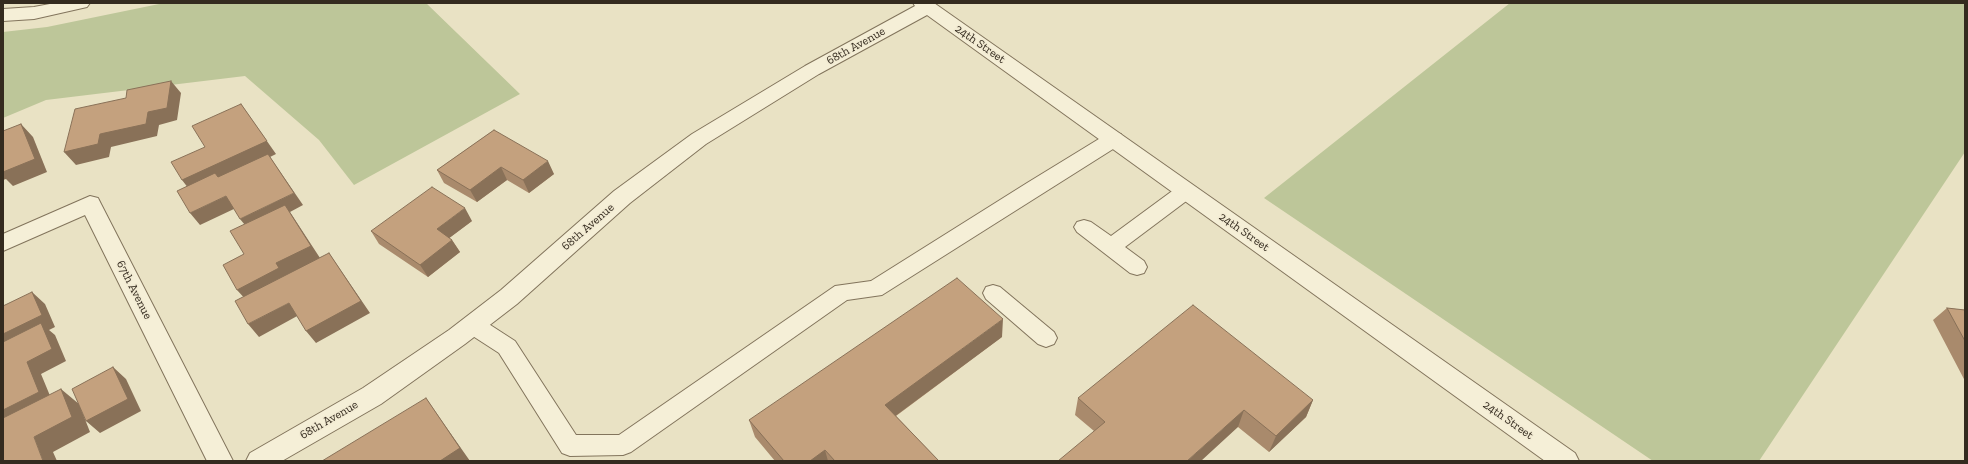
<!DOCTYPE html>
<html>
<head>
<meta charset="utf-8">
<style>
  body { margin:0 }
  #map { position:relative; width:1968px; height:464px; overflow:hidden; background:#e9e2c4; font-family:"Zilla Slab",serif }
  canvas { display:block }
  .frame { position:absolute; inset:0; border:4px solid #342b1f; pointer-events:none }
</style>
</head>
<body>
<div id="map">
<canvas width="1968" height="464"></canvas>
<div class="frame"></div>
</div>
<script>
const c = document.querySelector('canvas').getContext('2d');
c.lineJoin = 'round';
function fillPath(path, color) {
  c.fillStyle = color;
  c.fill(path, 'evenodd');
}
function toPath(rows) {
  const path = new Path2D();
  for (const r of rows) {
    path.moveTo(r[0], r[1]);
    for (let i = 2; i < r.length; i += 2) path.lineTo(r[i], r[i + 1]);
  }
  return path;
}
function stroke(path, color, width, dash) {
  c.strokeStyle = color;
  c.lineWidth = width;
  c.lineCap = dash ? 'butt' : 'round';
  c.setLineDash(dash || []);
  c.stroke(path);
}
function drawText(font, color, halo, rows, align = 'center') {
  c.font = font + ' "Zilla Slab",serif';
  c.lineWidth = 3;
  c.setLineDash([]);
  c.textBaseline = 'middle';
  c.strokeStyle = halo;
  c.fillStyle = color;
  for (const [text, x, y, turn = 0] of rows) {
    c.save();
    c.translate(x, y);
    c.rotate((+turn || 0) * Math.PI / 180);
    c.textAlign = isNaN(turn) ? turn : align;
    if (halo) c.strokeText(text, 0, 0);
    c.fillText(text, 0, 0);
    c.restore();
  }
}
fillPath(toPath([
  [164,3,426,3,520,94,354,185,319,140,245,76,46,100,3,118,3,32,47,27],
  [1510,3,1965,3,1965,152,1759,461,1653,461,1264,198]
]), '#bdc699');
const service = toPath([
  [1114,133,1121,134,1123,139,1121,144,882,295,847,300,631,452,623,455,570,456,562,453,499,353,465,331,462,325,465,319,473,316,481,319,515,341,576,435,619,435,835,286,871,281,1027,183,1107,134,1114,133],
  [1186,184,1193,186,1196,191,1193,196,1125,247,1144,261,1147,267,1144,273,1137,275,1130,273,1077,232,1074,227,1077,222,1084,220,1091,222,1111,236,1179,186,1186,184],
  [993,285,1000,287,1054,332,1057,338,1054,344,1046,347,1038,344,986,299,983,293,986,287,993,285]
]);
const minor = toPath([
  [55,3,90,3,87,7,34,19,3,21,3,9,34,7,55,3],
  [90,196,98,198,101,204,233,461,207,461,85,215,3,251,3,234,90,196]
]);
const tertiary = toPath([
  [913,3,934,3,1575,453,1579,461,1545,461,927,15,819,74,706,144,630,203,517,304,465,344,381,404,282,461,246,461,250,453,363,388,449,330,501,290,614,191,692,134,805,66,915,6,913,3]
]);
stroke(service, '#82745c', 2);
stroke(minor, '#82745c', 2);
stroke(tertiary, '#82745c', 2);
fillPath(service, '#f5efd7');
fillPath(minor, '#f5efd7');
fillPath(tertiary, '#f5efd7');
fillPath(toPath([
  [494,130,554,174,529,193,507,180,477,202,444,183,437,170],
  [472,221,449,238,452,240,460,252,428,277,379,244,371,231],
  [1947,308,1965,310,1965,381,1933,320],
  [1002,337,896,416,939,461,775,461,755,437,749,420],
  [1078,398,1313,400,1306,417,1269,452,1238,427,1094,431,1075,415]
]), '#a98a6c');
fillPath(toPath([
  [171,81,181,93,177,120,159,125,157,136,111,147,109,157,76,165,64,152,100,134,148,112],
  [241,104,276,154,270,157,303,205,290,212,320,258,248,302,237,290,250,231,240,219,294,193,192,193,182,180],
  [21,124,33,137,47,172,13,186,6,179,3,180,3,171],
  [548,161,554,174,529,193,523,180],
  [501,167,507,180,477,202,470,190],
  [226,196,236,208,200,225,190,213],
  [465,208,472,221,444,242,437,229],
  [452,240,460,252,428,277,420,265],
  [329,253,370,313,316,343,306,331],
  [32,292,45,304,55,327,49,330,55,335,66,361,41,374,53,403,3,429,3,410,27,362,3,353,3,334],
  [289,303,299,315,259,337,248,324],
  [1003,319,1002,337,887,422,885,405],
  [113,367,126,379,141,411,100,433,86,421],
  [61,389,79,404,90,432,53,452,57,461,43,461,34,437],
  [426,398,437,414,470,461,440,461],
  [1313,400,1306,417,1269,452,1276,436],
  [1244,410,1238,427,1201,461,1187,461],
  [825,450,828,461,810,461]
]), '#897158');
const building = toPath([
  [171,81,167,108,148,112,146,124,100,134,98,144,64,152,75,109,126,98,127,90,171,81],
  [241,104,267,141,182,180,171,162,205,147,192,126,241,104],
  [21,124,35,159,3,172,3,131,21,124],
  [494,130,548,161,523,180,501,167,470,190,437,170,494,130],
  [268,154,294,193,240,219,226,196,190,213,177,191,215,173,218,177,268,154],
  [432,187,465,208,437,229,452,240,420,265,371,231,432,187],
  [285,205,311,246,276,263,279,268,237,290,223,265,244,254,230,231,285,205],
  [329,253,361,301,306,331,289,303,248,324,235,301,329,253],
  [957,278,1003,319,885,405,939,461,835,461,825,450,810,461,784,461,749,420,957,278],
  [32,292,42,315,3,334,3,306,32,292],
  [1193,305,1313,400,1276,436,1244,410,1187,461,1058,461,1105,422,1078,398,1193,305],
  [1947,308,1965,310,1965,341,1947,308],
  [41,323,52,349,27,362,39,392,3,410,3,342,41,323],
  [113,367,128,399,86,421,72,389,113,367],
  [61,389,72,417,34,437,43,461,3,461,3,418,61,389],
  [426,398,460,448,440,461,322,461,426,398]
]);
fillPath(building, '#c4a17e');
stroke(building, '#897158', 1);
drawText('12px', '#342b1f', '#f2ebd3', [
  ["24th Street",980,44,35],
  ["68th Avenue",856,46,-29],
  ["68th Avenue",588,227,-41],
  ["24th Street",1244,232,35],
  ["67th Avenue",134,290,63],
  ["68th Avenue",329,420,-30],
  ["24th Street",1508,420,35]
]);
</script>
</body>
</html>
